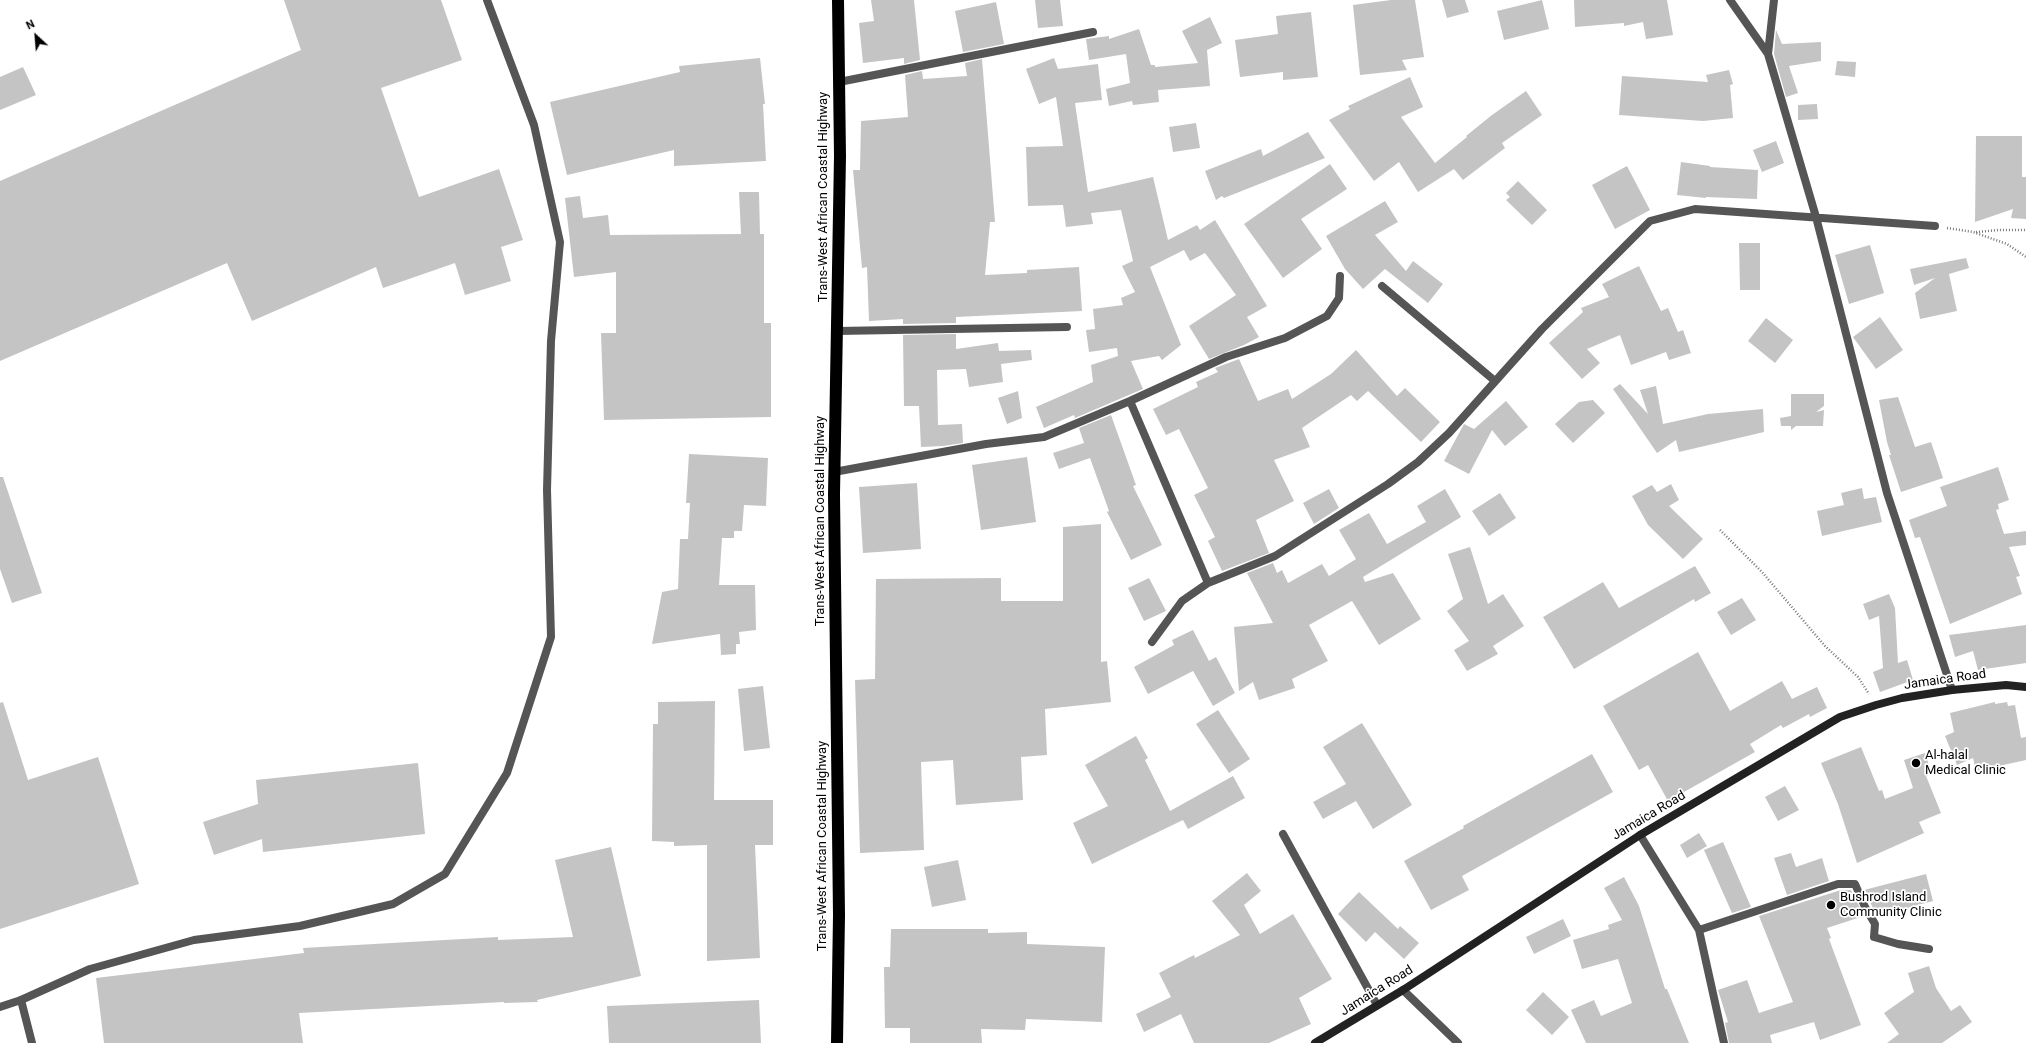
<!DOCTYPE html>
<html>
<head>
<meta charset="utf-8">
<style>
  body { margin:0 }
  #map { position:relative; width:2026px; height:1043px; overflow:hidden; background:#fff; font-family:Roboto,sans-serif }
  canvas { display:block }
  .north { position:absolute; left:16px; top:16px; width:40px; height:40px; -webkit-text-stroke:3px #fff; paint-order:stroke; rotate:334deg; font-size:11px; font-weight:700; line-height:16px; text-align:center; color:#000 }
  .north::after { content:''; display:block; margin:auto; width:14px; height:18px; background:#000; clip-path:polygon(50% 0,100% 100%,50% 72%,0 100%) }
</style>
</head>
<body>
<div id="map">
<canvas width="2026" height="1043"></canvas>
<div class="north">N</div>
</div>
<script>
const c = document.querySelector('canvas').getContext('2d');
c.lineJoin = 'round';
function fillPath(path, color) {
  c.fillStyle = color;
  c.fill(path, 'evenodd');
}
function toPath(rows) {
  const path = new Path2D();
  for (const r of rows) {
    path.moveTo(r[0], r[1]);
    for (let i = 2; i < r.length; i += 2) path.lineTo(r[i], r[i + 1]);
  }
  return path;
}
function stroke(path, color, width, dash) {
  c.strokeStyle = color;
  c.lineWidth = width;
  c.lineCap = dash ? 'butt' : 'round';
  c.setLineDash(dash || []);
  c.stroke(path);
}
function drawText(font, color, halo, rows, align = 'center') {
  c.font = font + ' Roboto,sans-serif';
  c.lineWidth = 3.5;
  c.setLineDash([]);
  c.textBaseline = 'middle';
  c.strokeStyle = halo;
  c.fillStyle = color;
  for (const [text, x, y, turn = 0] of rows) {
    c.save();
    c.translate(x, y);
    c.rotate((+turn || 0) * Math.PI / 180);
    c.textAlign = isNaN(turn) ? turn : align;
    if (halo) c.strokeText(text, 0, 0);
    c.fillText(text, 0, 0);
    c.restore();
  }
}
fillPath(toPath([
  [284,0,441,0,462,60,381,88,419,197,499,169,523,240,501,247,511,281,465,295,455,263,383,288,376,267,252,321,227,263,0,361,0,181,301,50],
  [871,0,914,0,920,60,904,64,904,58,863,63,859,23,874,21],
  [1035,0,1060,0,1063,26,1038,28],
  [1391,0,1415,0,1424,57,1402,60,1407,70,1360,75,1353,5],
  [1442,0,1465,0,1469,12,1447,18],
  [1542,0,1549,29,1504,40,1497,11],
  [1574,0,1667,0,1673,35,1646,39,1643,22,1624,26,1624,23,1575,27],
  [996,2,1004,44,963,52,955,11],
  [1311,12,1318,77,1283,80,1283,72,1240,77,1235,40,1278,34,1276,16],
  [1210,17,1222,43,1207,50,1210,86,1158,90,1159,102,1133,105,1132,101,1109,106,1106,89,1130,83,1126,54,1089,60,1086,39,1109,36,1109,39,1139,29,1151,65,1155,65,1155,67,1198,63,1182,31],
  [1776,30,1782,44,1821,42,1821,61,1789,66,1798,93,1786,97,1774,54],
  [760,58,765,104,763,104,766,161,674,166,674,150,567,175,550,102,680,72,679,66],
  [1054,58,1058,69,1098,64,1102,100,1075,103,1088,192,1153,177,1168,240,1197,225,1200,230,1215,220,1267,306,1247,317,1259,337,1244,345,1209,359,1189,326,1236,295,1205,253,1190,261,1184,250,1150,267,1181,345,1162,360,1159,356,1131,361,1143,389,1075,418,1074,415,1044,428,1036,407,1093,382,1091,365,1118,356,1117,348,1089,352,1086,330,1095,329,1093,309,1123,305,1121,298,1135,292,1122,266,1133,261,1121,210,1091,213,1093,224,1066,227,1063,205,1028,206,1026,147,1063,146,1056,97,1039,104,1026,69],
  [982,59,995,222,990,222,985,275,1027,273,1027,270,1079,267,1082,311,956,317,956,323,903,324,903,319,869,321,867,267,862,268,853,170,860,170,861,121,908,117,905,75,922,71,923,79,967,76,965,63],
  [1837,61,1856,62,1855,77,1835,75],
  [23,67,36,95,0,110,0,77],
  [1729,70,1733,84,1730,85,1733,118,1703,121,1619,115,1622,76,1708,82,1706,75],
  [1410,77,1423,107,1401,117,1435,163,1467,137,1466,136,1492,115,1526,91,1542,115,1502,143,1505,148,1463,180,1454,169,1418,192,1399,162,1374,181,1329,120,1350,109,1348,106],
  [1817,104,1818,119,1798,120,1798,105],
  [1196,123,1200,148,1173,152,1169,127],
  [1308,132,1325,158,1224,198,1222,196,1216,200,1205,171,1261,149,1263,156],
  [1976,136,2022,136,2022,177,2026,177,2026,219,2011,218,2013,209,1975,222],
  [1776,141,1784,163,1762,172,1753,150],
  [1681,162,1710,166,1710,167,1758,170,1757,199,1706,197,1706,198,1677,195],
  [1330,164,1347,189,1301,219,1322,249,1283,278,1244,224],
  [1627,166,1650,210,1615,229,1592,185],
  [1518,181,1547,210,1532,225,1506,200,1510,197,1506,193],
  [739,192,759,192,760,234,764,234,764,323,771,323,771,417,604,420,601,333,616,333,616,272,574,277,565,198,580,196,583,218,608,215,610,235,741,234],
  [1385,201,1398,222,1375,235,1406,271,1413,261,1443,284,1428,303,1385,269,1363,289,1345,269,1326,236],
  [1739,243,1760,243,1760,290,1740,290],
  [1870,245,1884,293,1849,304,1835,255],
  [1966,258,1969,268,1949,274,1957,311,1920,319,1915,293,1935,278,1914,285,1910,269],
  [1639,266,1661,311,1668,308,1678,332,1683,330,1691,353,1669,360,1666,352,1631,365,1620,335,1587,349,1600,363,1582,379,1549,343,1583,312,1581,308,1609,297,1602,284],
  [1880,317,1903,350,1876,369,1853,337],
  [1766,318,1793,340,1775,363,1748,341],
  [956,334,956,349,998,343,999,351,1031,350,1032,360,1001,364,1003,382,969,387,966,369,937,370,938,425,962,424,963,443,943,446,921,447,919,406,904,406,903,335],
  [1356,350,1397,396,1405,388,1440,422,1421,442,1368,391,1357,401,1351,395,1302,428,1310,447,1274,460,1294,501,1256,520,1269,553,1222,571,1208,541,1215,537,1194,495,1208,488,1179,429,1166,435,1153,409,1198,387,1196,382,1218,372,1215,368,1239,359,1258,401,1288,389,1292,399,1331,374],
  [1620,384,1648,414,1640,390,1656,386,1663,424,1708,414,1763,409,1764,432,1679,452,1676,440,1657,453,1613,389],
  [1018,391,1022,418,1007,424,998,398],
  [1791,394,1824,394,1824,406,1816,412,1824,410,1823,426,1796,426,1791,430,1791,426,1781,426,1780,418,1791,416],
  [1898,397,1915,447,1931,442,1943,478,1901,492,1889,455,1891,455,1887,442,1879,400],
  [1593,400,1605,413,1573,443,1555,424,1579,402],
  [1506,401,1528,427,1505,446,1492,430,1469,474,1444,461,1464,424,1474,429],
  [1111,415,1136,485,1133,486,1162,545,1131,560,1107,512,1109,511,1090,458,1059,469,1053,453,1084,443,1079,428],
  [689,454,768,458,766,506,744,505,742,531,734,531,734,538,722,538,719,585,755,585,756,630,739,632,740,644,736,644,736,654,721,655,720,634,652,644,662,592,678,589,680,539,688,539,690,503,686,503],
  [1027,457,1036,522,981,530,972,465],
  [1998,467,2009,500,1998,504,1999,509,1996,510,2004,534,2026,531,2026,545,2009,547,2020,576,2016,577,2022,594,1950,624,1920,537,1915,538,1909,520,1947,506,1940,487],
  [0,477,3,477,42,593,12,603,0,569],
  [917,483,921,549,863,553,859,487],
  [1671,484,1679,500,1669,506,1703,539,1683,559,1648,525,1632,496,1652,485,1657,492],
  [1862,488,1864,499,1876,497,1882,522,1822,536,1817,511,1844,505,1841,493],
  [1329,489,1339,508,1314,524,1303,503],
  [1445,489,1461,517,1363,577,1365,582,1393,573,1421,619,1379,645,1352,601,1309,625,1328,661,1292,679,1295,688,1259,700,1253,682,1239,691,1234,627,1273,623,1247,573,1273,563,1277,573,1282,570,1288,583,1322,564,1329,576,1356,559,1339,530,1369,513,1387,544,1426,522,1417,506],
  [1500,493,1516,518,1489,536,1472,511],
  [1101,524,1101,662,1107,661,1111,702,1045,709,1047,755,1021,757,1023,800,956,805,953,760,921,762,924,850,860,853,855,680,875,679,876,579,1001,578,1001,601,1063,601,1063,527],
  [1470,547,1488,604,1503,594,1524,626,1493,646,1498,654,1467,671,1454,650,1469,641,1447,611,1463,599,1448,554],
  [1695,566,1711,593,1695,602,1694,599,1574,669,1543,617,1603,582,1619,608],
  [1149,578,1166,611,1144,621,1128,588],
  [1889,594,1895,608,1898,663,1907,660,1913,680,1880,692,1873,672,1883,668,1879,616,1869,620,1863,604],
  [1742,598,1756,620,1731,635,1717,612],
  [2026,625,2026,663,1978,670,1973,651,1955,657,1949,635],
  [1193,630,1209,661,1216,657,1235,693,1213,706,1193,671,1148,694,1134,667,1174,645,1172,640],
  [1698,652,1730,711,1782,681,1792,699,1817,687,1827,708,1810,717,1809,714,1783,728,1781,725,1750,744,1755,752,1668,801,1648,765,1639,770,1603,706],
  [763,686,770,748,744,751,738,689],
  [715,701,714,800,773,800,773,845,755,845,760,958,707,961,707,845,674,846,674,842,652,841,653,724,658,724,658,702],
  [3,702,28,780,98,757,139,884,0,929,0,703],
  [1995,702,1995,704,2007,702,2008,706,2015,705,2021,738,2026,737,2026,760,1976,771,1973,758,1957,765,1945,736,1954,732,1950,713],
  [1218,710,1250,759,1229,773,1196,724],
  [1362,723,1412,805,1373,829,1356,801,1323,819,1313,802,1346,784,1323,747],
  [1136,736,1148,758,1145,760,1170,811,1233,776,1245,798,1188,829,1183,820,1092,864,1073,823,1108,806,1085,765],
  [1861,747,1879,791,1882,790,1885,799,1913,788,1904,760,1925,753,1932,774,1926,776,1941,813,1919,822,1924,833,1857,863,1838,804,1821,763],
  [1592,754,1613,792,1462,876,1469,890,1431,910,1404,861,1464,828,1463,826],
  [418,763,425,834,263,852,262,839,214,855,203,822,258,804,256,780],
  [1785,786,1799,810,1778,821,1765,797],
  [1699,833,1707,846,1687,858,1680,845],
  [1723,842,1751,907,1732,913,1704,850],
  [611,847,641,976,537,1000,538,1002,504,1003,504,1002,299,1013,303,1043,104,1043,96,978,304,953,303,948,498,937,498,940,573,937,555,860],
  [1791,853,1796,867,1822,858,1829,881,1787,895,1774,858],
  [958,860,966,900,932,907,924,867],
  [1247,873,1261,891,1244,905,1260,934,1293,914,1332,979,1299,998,1311,1024,1269,1043,1194,1043,1181,1014,1144,1032,1136,1014,1171,997,1159,973,1194,955,1195,958,1240,935,1212,901],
  [1926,874,1933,901,1877,916,1864,890],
  [1624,877,1639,906,1665,989,1667,989,1689,1043,1586,1043,1571,1010,1594,1000,1601,1016,1632,1003,1618,959,1582,969,1573,940,1609,929,1608,925,1622,920,1604,888],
  [1841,890,1851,890,1864,916,1827,928,1831,938,1829,939,1861,1025,1820,1040,1814,1022,1770,1035,1772,1043,1729,1043,1725,1023,1728,1022,1718,990,1747,980,1759,1013,1793,1002,1759,916],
  [1359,892,1398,929,1400,926,1419,943,1404,959,1375,932,1366,942,1338,914],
  [1563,919,1571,936,1534,954,1526,937],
  [891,929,988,929,988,933,1027,932,1027,944,1105,947,1102,1022,1026,1019,1025,1030,981,1029,982,1043,910,1043,910,1028,885,1028,884,967,890,967],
  [1929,966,1936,988,1951,1011,1960,1005,1972,1022,1942,1043,1887,1043,1899,1034,1884,1013,1914,992,1908,973],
  [1543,992,1569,1017,1552,1035,1526,1010],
  [759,1000,761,1043,609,1043,607,1006]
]), '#c4c4c4');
stroke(toPath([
  [1947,228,1973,232,2007,244,2026,257],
  [1976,232,1999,230,2026,230],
  [1720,530,1762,572,1825,646,1858,677,1869,694]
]), '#777', 2.5, [1, 2]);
stroke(toPath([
  [1403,990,1458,1043],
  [21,1000,90,969,194,940,300,926,393,904,445,874,507,773,551,637,547,490,551,341,560,242,534,125,487,0]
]), '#555', 8);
stroke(toPath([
  [1730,0,1768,54],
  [1774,0,1768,54,1816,217,1887,493,1952,690],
  [839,82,1093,32],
  [1382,286,1495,381],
  [837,331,1067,327],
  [1130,401,1208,583],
  [834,472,986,444,1044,437,1130,401,1226,357,1285,338,1327,316,1339,298,1340,276],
  [1152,642,1182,601,1208,583,1275,556,1388,484,1418,462,1449,433,1542,329,1650,221,1695,209,1935,226],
  [1283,834,1377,1005],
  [1640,835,1699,930,1724,1043],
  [1699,930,1838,884,1855,884,1865,907,1875,924,1874,937,1898,944,1929,949],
  [0,1007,21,1000,32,1043]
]), '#555', 8);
stroke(toPath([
  [1315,1043,1403,990,1640,835,1840,717,1876,705,1902,698,1952,690,2006,685,2026,687]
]), '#222', 8);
stroke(toPath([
  [837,1043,839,915,834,494,840,156,838,0]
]), '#000', 12);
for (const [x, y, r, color] of [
  [1916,763,5,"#000"],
  [1831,905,5,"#000"]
]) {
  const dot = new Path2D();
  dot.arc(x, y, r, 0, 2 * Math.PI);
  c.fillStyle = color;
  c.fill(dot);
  stroke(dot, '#fff', 1.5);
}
drawText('13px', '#000', '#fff', [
  ["Trans-West African Coastal Highway",824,197,-90],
  ["Trans-West African Coastal Highway",821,521,-90],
  ["Jamaica Road",1945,680,-8],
  ["Jamaica Road",1649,816,-31],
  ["Trans-West African Coastal Highway",823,846,-90],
  ["Jamaica Road",1377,991,-32]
]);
drawText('13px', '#000', '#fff', [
  ["Al-halal",1925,756],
  ["Medical Clinic",1925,771],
  ["Bushrod Island",1840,898],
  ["Community Clinic",1840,913]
], 'left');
</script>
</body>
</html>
